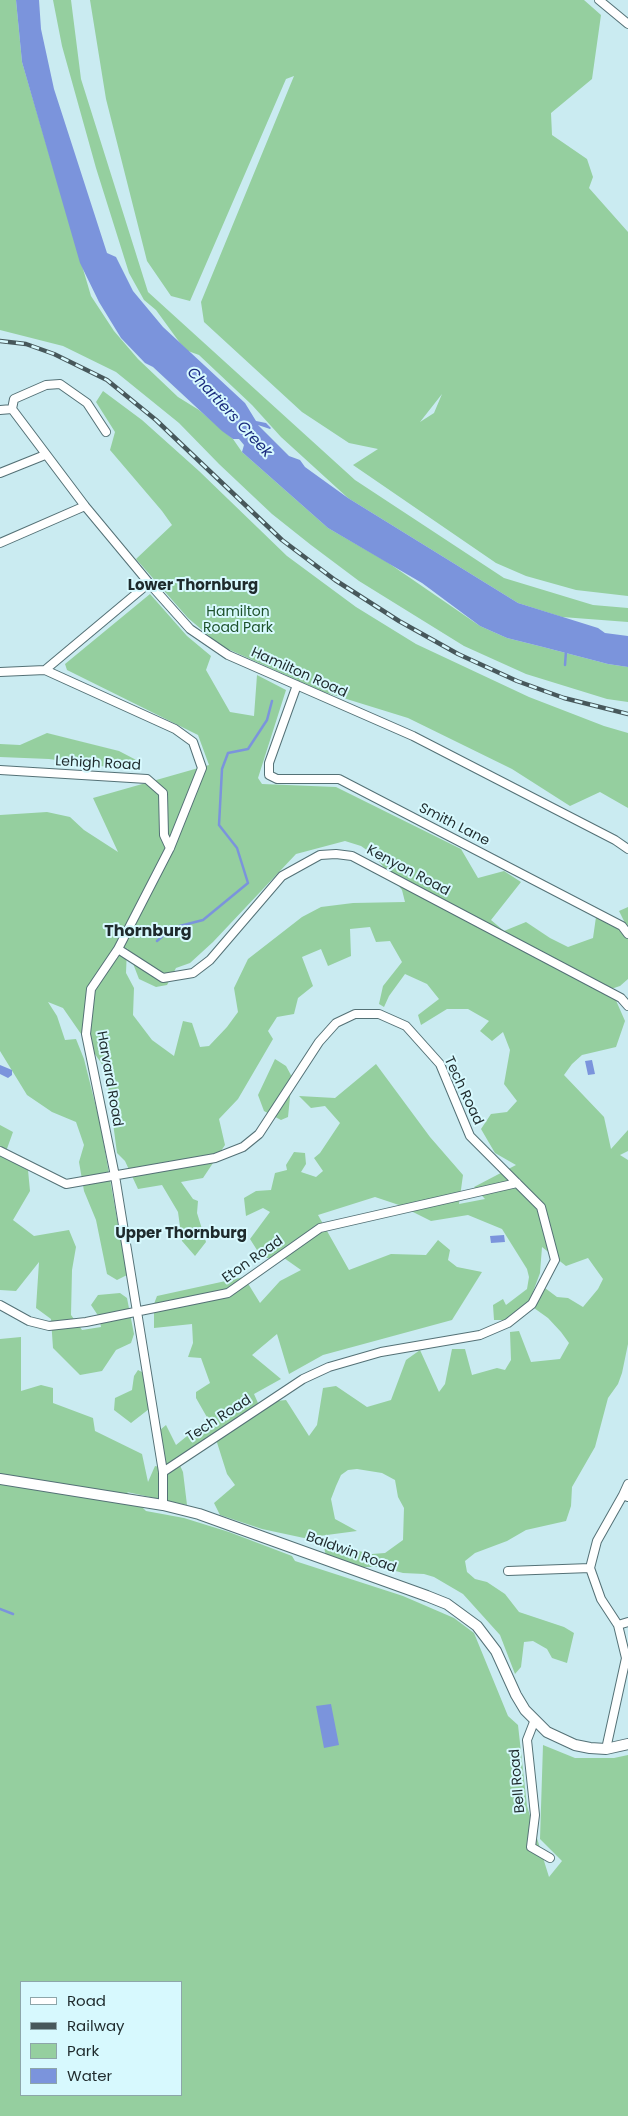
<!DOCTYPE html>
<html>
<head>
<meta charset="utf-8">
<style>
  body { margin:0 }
  #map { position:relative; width:628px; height:2116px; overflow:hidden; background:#caebf1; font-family:Poppins,sans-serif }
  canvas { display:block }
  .legend { position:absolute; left:20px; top:1981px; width:162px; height:115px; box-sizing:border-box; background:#d7f9fe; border:1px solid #8da6aa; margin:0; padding:6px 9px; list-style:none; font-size:15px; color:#1e2a2c }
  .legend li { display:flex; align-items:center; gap:10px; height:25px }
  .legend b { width:25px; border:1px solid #8da6aa }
</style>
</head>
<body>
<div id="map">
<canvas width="628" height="2116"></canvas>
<ul class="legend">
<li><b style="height:6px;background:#fff"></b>Road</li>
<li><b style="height:6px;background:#47585b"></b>Railway</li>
<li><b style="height:14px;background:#95cf9f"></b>Park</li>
<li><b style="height:14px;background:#7b94dc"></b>Water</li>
</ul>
</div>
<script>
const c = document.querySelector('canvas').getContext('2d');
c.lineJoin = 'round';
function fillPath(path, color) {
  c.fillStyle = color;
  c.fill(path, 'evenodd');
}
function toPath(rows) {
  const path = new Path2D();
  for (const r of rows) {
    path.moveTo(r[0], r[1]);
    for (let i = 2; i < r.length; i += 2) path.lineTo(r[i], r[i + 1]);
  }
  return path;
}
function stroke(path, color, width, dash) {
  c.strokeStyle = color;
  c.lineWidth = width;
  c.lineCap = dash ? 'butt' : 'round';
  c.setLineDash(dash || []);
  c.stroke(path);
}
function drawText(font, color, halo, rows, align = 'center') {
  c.font = font + ' Poppins,sans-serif';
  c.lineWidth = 4;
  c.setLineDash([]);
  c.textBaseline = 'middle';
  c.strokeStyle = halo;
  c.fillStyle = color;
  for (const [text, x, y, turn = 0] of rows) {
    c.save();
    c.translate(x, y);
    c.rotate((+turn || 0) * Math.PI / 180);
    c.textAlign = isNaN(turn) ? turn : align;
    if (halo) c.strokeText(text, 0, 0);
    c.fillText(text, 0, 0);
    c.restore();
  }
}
fillPath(toPath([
  [0,0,16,0,22,62,91,296,114,331,138,359,178,397,199,410,233,439,242,452,328,528,387,562,480,626,507,638,543,647,608,664,628,667,628,702,607,699,526,674,464,646,359,581,311,545,272,514,219,464,179,423,116,372,63,346,0,330],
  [53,0,71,0,81,79,148,292,355,480,504,578,593,605,628,608,628,622,562,617,518,603,348,498,281,437,252,405,199,355,188,351,180,343,156,310,144,300,129,273,96,168,62,46],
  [90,0,584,0,601,15,592,79,551,113,552,135,587,159,593,177,589,188,628,232,628,596,576,590,526,576,496,563,353,465,378,449,349,443,302,412,204,322,201,302,294,76,286,79,190,301,171,296,147,261,106,99],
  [442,394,434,413,420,422],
  [103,391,142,420,199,471,287,556,356,607,416,644,529,697,604,726,628,733,628,808,600,792,570,806,512,769,408,718,324,692,221,646,188,618,136,559,172,525,162,511,110,450,115,432,96,402],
  [150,594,187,636,211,656,206,670,230,712,254,716,257,675,286,690,258,778,262,784,336,787,461,849,478,878,504,871,521,882,491,920,504,931,526,922,550,938,568,947,593,938,596,917,610,925,628,929,619,911,628,907,628,979,620,986,611,989,625,1021,616,1047,582,1055,572,1064,564,1075,604,1117,611,1149,628,1130,628,1151,620,1155,628,1160,628,1344,622,1373,618,1384,608,1398,595,1447,572,1487,571,1506,566,1521,526,1530,507,1541,475,1553,465,1561,467,1572,475,1579,487,1582,505,1594,519,1612,564,1627,574,1633,567,1663,552,1658,547,1649,533,1641,524,1642,521,1667,515,1674,500,1635,463,1594,434,1577,424,1574,403,1573,381,1567,361,1567,326,1556,323,1543,372,1554,385,1553,403,1540,404,1508,398,1497,395,1480,382,1473,357,1469,348,1470,341,1475,336,1486,331,1499,335,1519,357,1531,304,1538,262,1529,220,1515,214,1503,235,1485,227,1474,214,1433,177,1459,183,1472,187,1505,127,1492,146,1511,184,1518,229,1532,292,1556,295,1561,403,1596,454,1618,474,1633,508,1716,518,1725,527,1806,549,1877,562,1861,540,1839,543,1745,575,1758,614,1758,628,1755,628,2116,0,2116,0,1339,21,1337,21,1391,41,1385,53,1388,53,1403,93,1418,95,1431,142,1454,148,1482,155,1466,164,1468,160,1430,166,1425,176,1445,208,1419,196,1398,196,1392,210,1383,201,1358,188,1357,193,1343,192,1324,154,1328,154,1304,157,1296,244,1277,260,1303,280,1281,301,1270,284,1258,262,1258,250,1239,270,1212,263,1208,246,1216,244,1198,256,1191,271,1190,275,1173,287,1170,286,1165,294,1152,305,1153,306,1164,301,1172,316,1177,323,1171,314,1158,320,1153,340,1123,325,1106,311,1108,299,1096,335,1098,376,1064,430,1137,463,1175,459,1204,485,1199,474,1187,516,1165,495,1153,481,1129,491,1114,507,1112,517,1101,504,1084,510,1050,503,1032,492,1041,480,1031,489,1021,468,1009,447,1009,421,1025,418,1015,439,999,427,984,405,974,389,996,384,1007,379,1004,383,986,402,962,390,941,376,942,370,927,350,929,351,956,328,966,321,949,302,957,313,986,298,998,294,1014,277,1017,268,1031,273,1039,238,1099,219,1119,225,1145,203,1178,181,1182,193,1199,198,1201,197,1213,206,1242,195,1256,182,1241,178,1212,162,1185,138,1189,125,1161,117,1153,106,1070,63,1008,48,1002,57,1016,65,1040,76,1039,84,1059,100,1123,127,1275,117,1280,107,1274,96,1220,84,1191,79,1162,84,1145,76,1122,52,1112,27,1095,0,1051,0,815,47,812,70,817,84,830,118,852,93,798,209,765,198,735,67,670,65,664],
  [345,841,361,846,374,855,402,890,405,902,353,903,321,907,302,917,248,959,234,988,238,1012,227,1027,209,1046,200,1047,192,1023,183,1021,174,1056,152,1040,133,1015,134,988,126,973,127,948,139,979,156,987,167,985,176,968,190,963,213,942,296,854],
  [375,1197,399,1205,431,1221,468,1215,502,1229,527,1269,529,1277,527,1289,506,1305,503,1299,493,1305,494,1320,506,1320,530,1300,540,1273,542,1247,566,1266,588,1258,603,1279,598,1289,583,1307,568,1298,557,1297,545,1288,534,1308,548,1318,561,1332,569,1343,560,1359,531,1362,519,1331,510,1332,511,1360,505,1370,497,1368,472,1375,465,1349,452,1349,445,1384,439,1392,420,1350,406,1360,391,1400,367,1407,336,1386,323,1388,317,1425,309,1436,286,1400,258,1403,254,1394,281,1379,252,1355,277,1334,289,1374,323,1355,452,1320,482,1272,457,1267,448,1260,450,1250,438,1240,426,1255,391,1254,349,1270,318,1215],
  [21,1982,181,1982,181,2095,21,2095],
  [47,733,119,751,142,763,115,768,49,759,0,757,0,744,20,745],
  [275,1059,286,1066,292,1077,288,1117,281,1120,264,1111,258,1095],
  [0,1125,13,1132,4,1157,28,1170,30,1191,13,1220,34,1236,69,1230,76,1247,72,1270,71,1315,82,1330,101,1327,99,1317,91,1305,98,1295,120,1293,127,1298,134,1334,131,1343,116,1350,102,1371,80,1375,53,1348,51,1319,36,1308,39,1262,16,1291,0,1290],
  [138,1370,144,1373,149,1409,131,1423,114,1410,115,1398,132,1390,134,1376]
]), '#95cf9f');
fillPath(toPath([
  [16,0,39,0,41,29,54,89,107,253,116,257,133,291,163,327,245,403,256,421,266,423,271,428,270,429,258,425,289,456,300,460,305,467,348,498,518,603,598,628,605,633,628,636,628,667,608,664,543,647,507,638,480,626,422,583,328,528,242,452,244,445,239,439,233,439,222,431,153,367,145,363,121,338,99,302,80,263,22,62],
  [592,1060,595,1074,588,1075,585,1061],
  [0,1065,12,1070,12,1075,8,1078,0,1074],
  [504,1235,505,1242,491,1243,490,1236],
  [331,1704,339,1745,324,1748,316,1706]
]), '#7b94dc');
stroke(toPath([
  [565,665,566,651],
  [157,941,172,928,203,920,248,883,237,848,219,825,222,769,228,753,248,749,267,720,272,701],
  [0,1609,13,1614]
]), '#7b94dc', 2.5);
const minor = toPath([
  [599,0,628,24],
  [12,409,85,506,149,583,190,629,228,655,413,736,615,840,628,849],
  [12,409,14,399,46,385,60,384,87,403,106,432],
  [0,410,12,409],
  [0,473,45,455],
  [0,543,85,506],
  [45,670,149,583],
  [0,672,45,670,175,729,193,742,202,768,170,848,118,949,91,989,86,1034,115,1176,163,1472,163,1505],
  [297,685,269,763,269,775,277,779,339,779,622,926,628,934],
  [0,770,147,779,163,793,164,835,170,848],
  [118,949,163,978,193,973,210,960,282,876,320,855,336,854,352,856,621,998,628,1006],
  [0,1151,66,1184,215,1158,243,1147,259,1134,319,1042,336,1023,355,1014,379,1014,406,1026,440,1064,470,1136,541,1207,555,1260,532,1304,508,1323,480,1335,381,1352,329,1367,303,1379,163,1472],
  [0,1305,29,1321,49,1326,86,1322,228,1293,320,1228,517,1183],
  [623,1495,628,1484],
  [590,1568,597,1541,623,1495,628,1497],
  [508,1571,590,1568,601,1599,618,1625,626,1658,606,1749],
  [618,1625,628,1622],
  [534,1722,527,1740,535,1815,531,1847,550,1858]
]);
const tertiary = toPath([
  [0,1479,163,1505,199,1514,427,1596,447,1604,477,1626,496,1651,516,1695,525,1710,547,1732,575,1745,590,1748,606,1749,628,1744]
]);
stroke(minor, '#547176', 10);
stroke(tertiary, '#547176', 12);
stroke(minor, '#fff', 8);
stroke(tertiary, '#fff', 10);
const rail = toPath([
  [0,341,26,344,54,354,107,380,156,420,282,540,335,580,399,621,458,654,517,681,564,698,628,714]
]);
stroke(rail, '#47585b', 4.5);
stroke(rail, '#d7f9fe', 2.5, [8]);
drawText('14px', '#1e522c', '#d7f9fe', [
  ["Hamilton",238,612],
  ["Road Park",238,628]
]);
drawText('14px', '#1e2a2c', '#d7f9fe', [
  ["Hamilton Road",299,673,24],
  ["Lehigh Road",98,764,3],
  ["Smith Lane",454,825,27],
  ["Kenyon Road",408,871,28],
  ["Harvard Road",109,1079,80],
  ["Tech Road",463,1091,65],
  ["Eton Road",253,1260,-35],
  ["Tech Road",219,1419,-33],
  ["Baldwin Road",351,1553,20],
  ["Bell Road",518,1781,-95]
]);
drawText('italic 15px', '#1a2b7e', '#d7f9fe', [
  ["Chartiers Creek",229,413,47]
]);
drawText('bold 15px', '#1e2a2c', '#d7f9fe', [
  ["Lower Thornburg",193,586],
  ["Upper Thornburg",181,1234]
]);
drawText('bold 16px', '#1e2a2c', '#d7f9fe', [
  ["Thornburg",148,932]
]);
</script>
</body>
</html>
